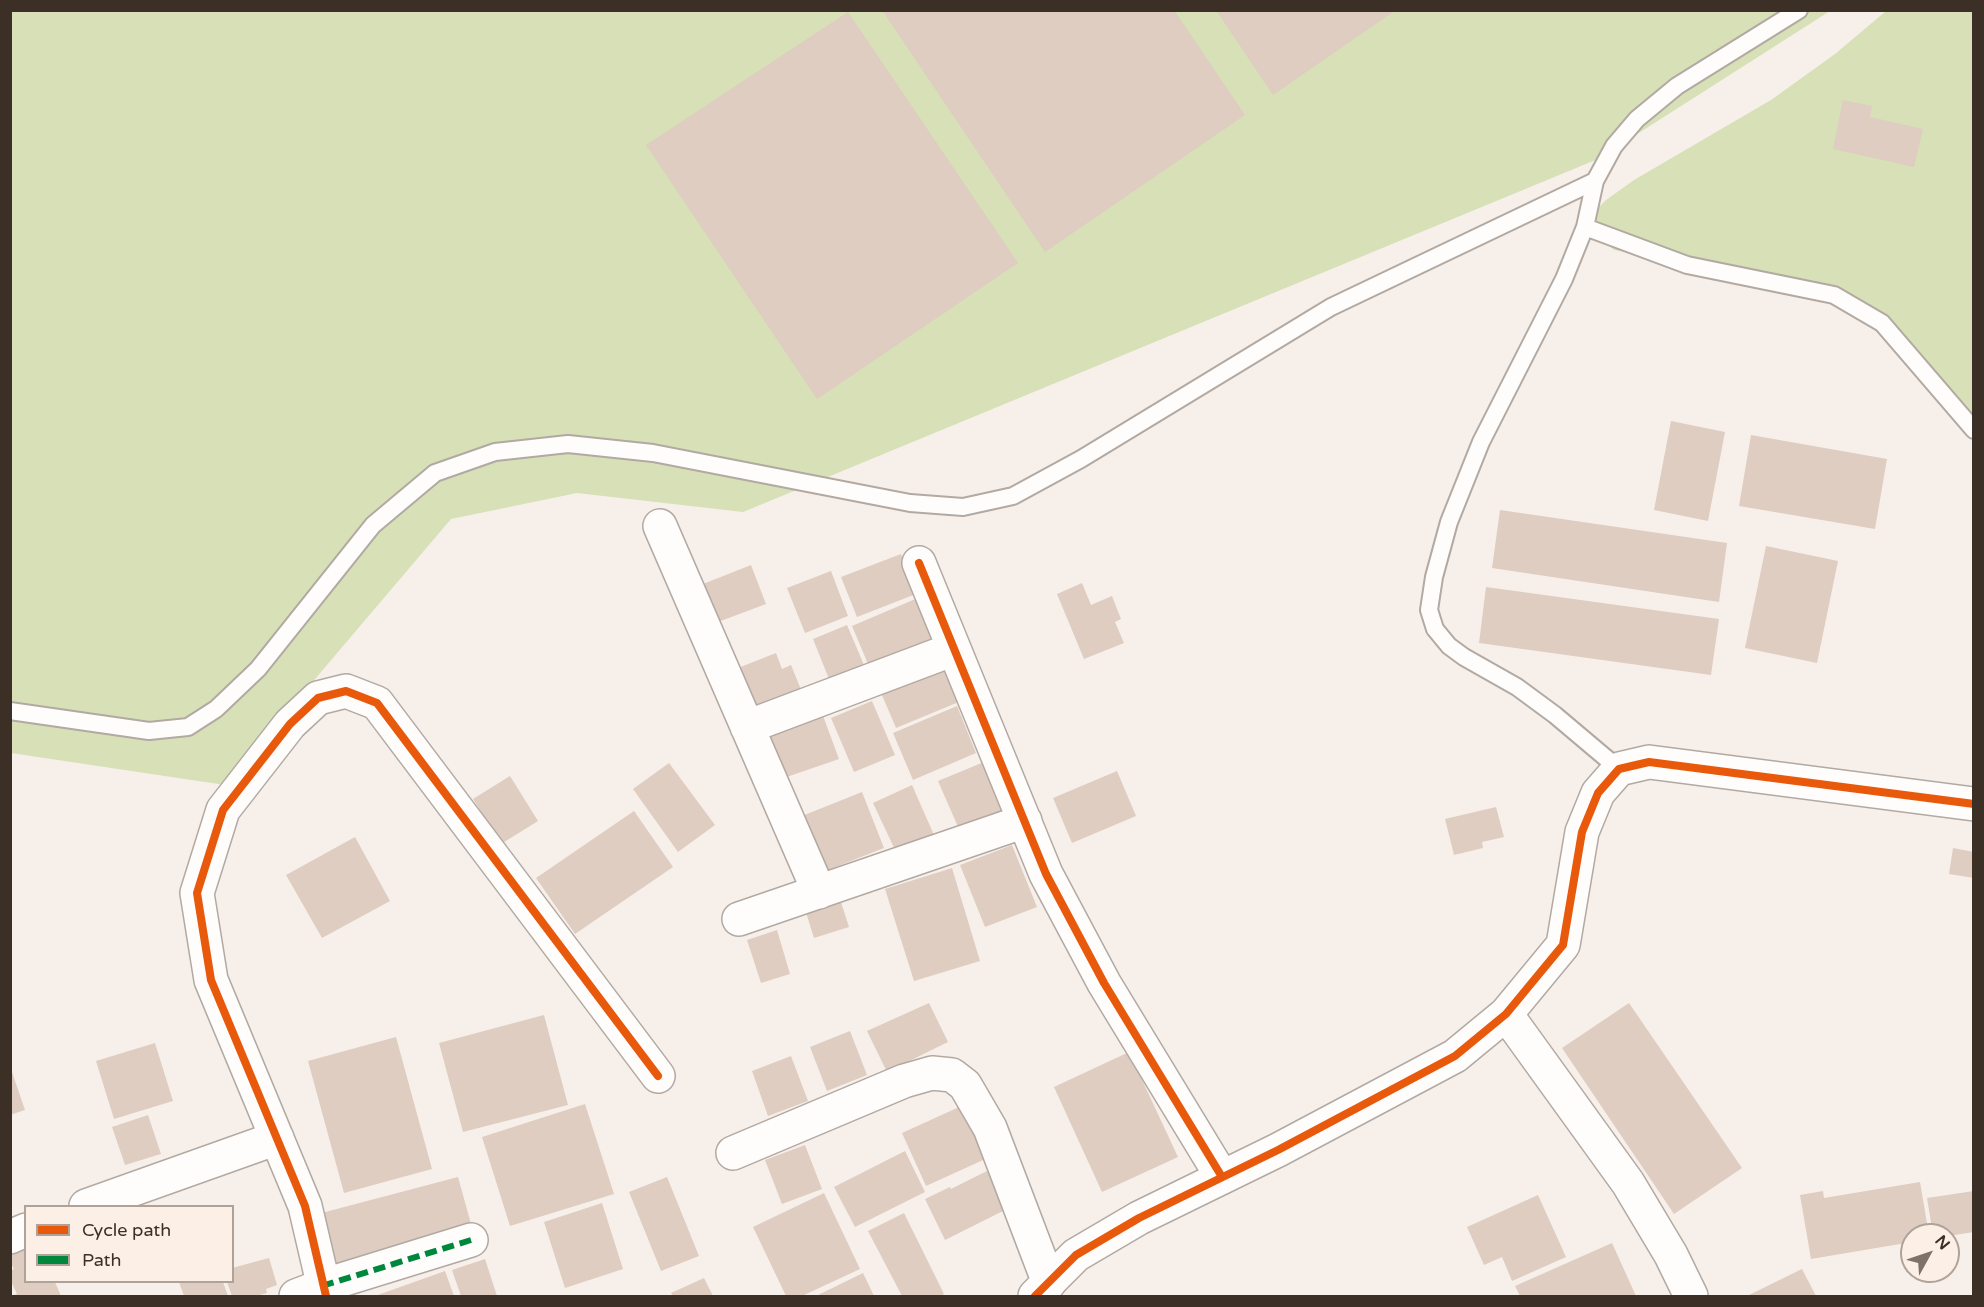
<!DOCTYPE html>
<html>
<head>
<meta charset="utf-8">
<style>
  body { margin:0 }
  #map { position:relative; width:1984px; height:1307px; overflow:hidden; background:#f7f0ea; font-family:"Varela Round",sans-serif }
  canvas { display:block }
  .frame { position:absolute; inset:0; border:12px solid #3b2f26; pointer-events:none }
  .legend { position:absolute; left:24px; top:1205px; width:210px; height:78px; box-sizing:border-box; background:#fcefe5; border:2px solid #afa299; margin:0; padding:8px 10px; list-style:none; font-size:18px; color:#3b2f26 }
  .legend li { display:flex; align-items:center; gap:12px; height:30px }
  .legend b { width:30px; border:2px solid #afa299 }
  .north { position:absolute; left:1900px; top:1223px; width:60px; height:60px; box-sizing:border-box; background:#fcefe5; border:2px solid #afa299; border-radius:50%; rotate:50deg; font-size:16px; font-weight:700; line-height:24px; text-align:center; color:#3b2f26 }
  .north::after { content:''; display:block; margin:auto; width:21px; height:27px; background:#7d736b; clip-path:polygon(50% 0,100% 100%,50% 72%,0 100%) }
</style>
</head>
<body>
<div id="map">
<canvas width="1984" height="1307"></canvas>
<div class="frame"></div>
<ul class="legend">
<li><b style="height:8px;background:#e8590c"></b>Cycle path</li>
<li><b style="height:8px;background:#00873e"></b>Path</li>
</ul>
<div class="north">N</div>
</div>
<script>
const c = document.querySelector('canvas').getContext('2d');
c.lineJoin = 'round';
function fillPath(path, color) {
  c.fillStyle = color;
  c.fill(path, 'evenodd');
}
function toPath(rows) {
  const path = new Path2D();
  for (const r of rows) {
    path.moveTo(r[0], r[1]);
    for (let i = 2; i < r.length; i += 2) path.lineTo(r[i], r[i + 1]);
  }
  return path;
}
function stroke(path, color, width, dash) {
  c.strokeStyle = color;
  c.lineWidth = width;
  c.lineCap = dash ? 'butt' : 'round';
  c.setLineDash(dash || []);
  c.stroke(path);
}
fillPath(toPath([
  [11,11,1830,11,1598,159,743,512,577,493,451,519,225,785,11,753],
  [1886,11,1973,11,1973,421,1894,325,1849,293,1614,250,1599,237,1595,225,1599,207,1606,200,1634,180,1771,100,1835,54]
]), '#d7e0b7');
fillPath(toPath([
  [882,10,1174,10,1245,115,1045,252],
  [1216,10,1396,10,1273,95],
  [848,12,1018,263,817,399,646,145],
  [1843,100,1872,106,1870,117,1923,129,1914,167,1833,149],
  [1671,421,1725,432,1708,521,1654,510],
  [1751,435,1887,459,1875,529,1739,506],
  [1500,510,1727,543,1719,602,1492,568],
  [1766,546,1838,561,1817,663,1745,648],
  [901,554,916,594,857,617,841,577],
  [751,565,766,604,718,622,703,584],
  [831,571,848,616,805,633,787,588],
  [1082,583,1091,605,1112,596,1121,619,1115,622,1124,643,1084,659,1057,594],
  [1486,587,1719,619,1711,675,1479,643],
  [920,597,939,643,871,671,852,626],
  [847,625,864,665,829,679,813,639],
  [776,653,782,669,791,665,802,692,751,713,733,670],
  [949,659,966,699,896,728,879,688],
  [872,701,895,755,854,772,831,718],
  [957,706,976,753,913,780,893,733],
  [822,713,839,759,778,780,762,735],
  [984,762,1007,816,962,836,938,781],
  [669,763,715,825,678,852,633,789],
  [1117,771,1136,816,1072,843,1053,798],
  [510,776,538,821,501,844,473,799],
  [912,785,934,835,896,852,873,803],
  [862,792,884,848,820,873,797,818],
  [1496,807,1504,837,1482,842,1483,848,1454,855,1445,819],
  [634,811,673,867,575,934,536,878],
  [355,837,390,901,322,938,286,875],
  [1012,845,1037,907,985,927,960,865],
  [1953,848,1974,852,1974,878,1949,874],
  [952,868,980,961,914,981,885,889],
  [838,893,849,927,814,938,803,903],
  [777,930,790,974,761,983,747,940],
  [929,1003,948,1042,887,1072,867,1031],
  [1629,1003,1742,1168,1674,1214,1562,1048],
  [544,1015,568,1105,463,1132,439,1043],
  [850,1031,867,1075,827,1091,810,1047],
  [396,1037,432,1169,344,1193,308,1061],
  [155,1043,173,1101,114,1119,96,1061],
  [1129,1052,1178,1157,1102,1192,1054,1087],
  [791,1056,808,1101,768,1116,752,1071],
  [10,1066,25,1110,10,1115],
  [968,1103,992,1156,926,1186,902,1133],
  [585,1104,614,1194,510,1226,482,1137],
  [148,1115,161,1154,125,1165,112,1127],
  [805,1145,822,1189,782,1204,765,1160],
  [905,1151,925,1192,855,1227,834,1187],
  [987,1171,1007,1209,945,1240,925,1199,950,1187,951,1189],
  [458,1177,473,1231,329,1269,314,1215],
  [667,1177,699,1256,661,1271,629,1192],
  [1920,1182,1929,1235,1912,1235,1912,1242,1811,1259,1800,1195,1823,1191,1824,1198],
  [1974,1191,1974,1232,1948,1236,1933,1235,1927,1198],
  [824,1193,860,1269,802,1296,786,1296,753,1227],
  [1538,1195,1566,1257,1512,1281,1502,1257,1484,1265,1467,1227],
  [602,1203,623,1269,565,1288,544,1222],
  [904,1213,944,1294,940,1296,902,1296,868,1231],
  [26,1234,26,1282,55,1282,61,1296,10,1296,17,1294,10,1279,10,1271,14,1269,10,1262,10,1252],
  [1612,1243,1636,1296,1520,1296,1515,1286],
  [269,1258,277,1285,266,1289,267,1293,256,1296,232,1296,227,1282,232,1282,232,1268],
  [485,1259,497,1296,461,1296,452,1270],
  [1802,1269,1816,1296,1747,1296],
  [445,1271,454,1296,375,1296],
  [863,1273,874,1296,816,1296],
  [704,1278,713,1296,673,1296,671,1293],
  [179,1282,223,1282,228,1296,184,1296]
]), '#decdc0');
const service = toPath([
  [1585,227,1687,265,1834,295,1882,323,1974,430],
  [10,711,149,731,188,727,216,709,258,669,373,525,435,473,495,452,568,444,653,453,910,503,963,507,1013,496,1081,459,1331,307,1595,181],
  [1619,769,1555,715,1517,687,1464,657,1449,646,1435,629,1429,610,1434,577,1449,522,1481,442,1564,279,1585,227,1595,181,1614,146,1637,119,1677,86,1799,10]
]);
const minor = toPath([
  [660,526,819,892],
  [919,563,1046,874,1104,983,1222,1177],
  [747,727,954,649],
  [739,919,1025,821],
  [1506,1014,1628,1183,1671,1255,1691,1296],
  [733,1153,904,1081,932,1073,952,1075,965,1085,990,1128,1049,1283],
  [86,1206,277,1138],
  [10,1237,26,1230],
  [296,1296,322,1286,471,1240],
  [326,1296,305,1206,211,980,197,893,223,810,290,724,318,698,346,691,377,703,658,1076]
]);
const tertiary = toPath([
  [1035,1296,1076,1255,1139,1218,1278,1150,1455,1056,1506,1014,1563,945,1582,832,1598,793,1619,769,1649,762,1974,804]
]);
stroke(service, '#b2a9a2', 20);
stroke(minor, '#b2a9a2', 36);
stroke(tertiary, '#b2a9a2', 36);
stroke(service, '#fefdfc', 16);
stroke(minor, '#fefdfc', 33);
stroke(tertiary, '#fefdfc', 33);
stroke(toPath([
  [322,1286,471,1240]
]), '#00873e', 6, [12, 6]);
stroke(toPath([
  [919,563,1046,874,1104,983,1222,1177],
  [326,1296,305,1206,211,980,197,893,223,810,290,724,318,698,346,691,377,703,658,1076],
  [1035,1296,1076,1255,1139,1218,1278,1150,1455,1056,1506,1014,1563,945,1582,832,1598,793,1619,769,1649,762,1974,804]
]), '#e8590c', 8);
</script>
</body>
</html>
